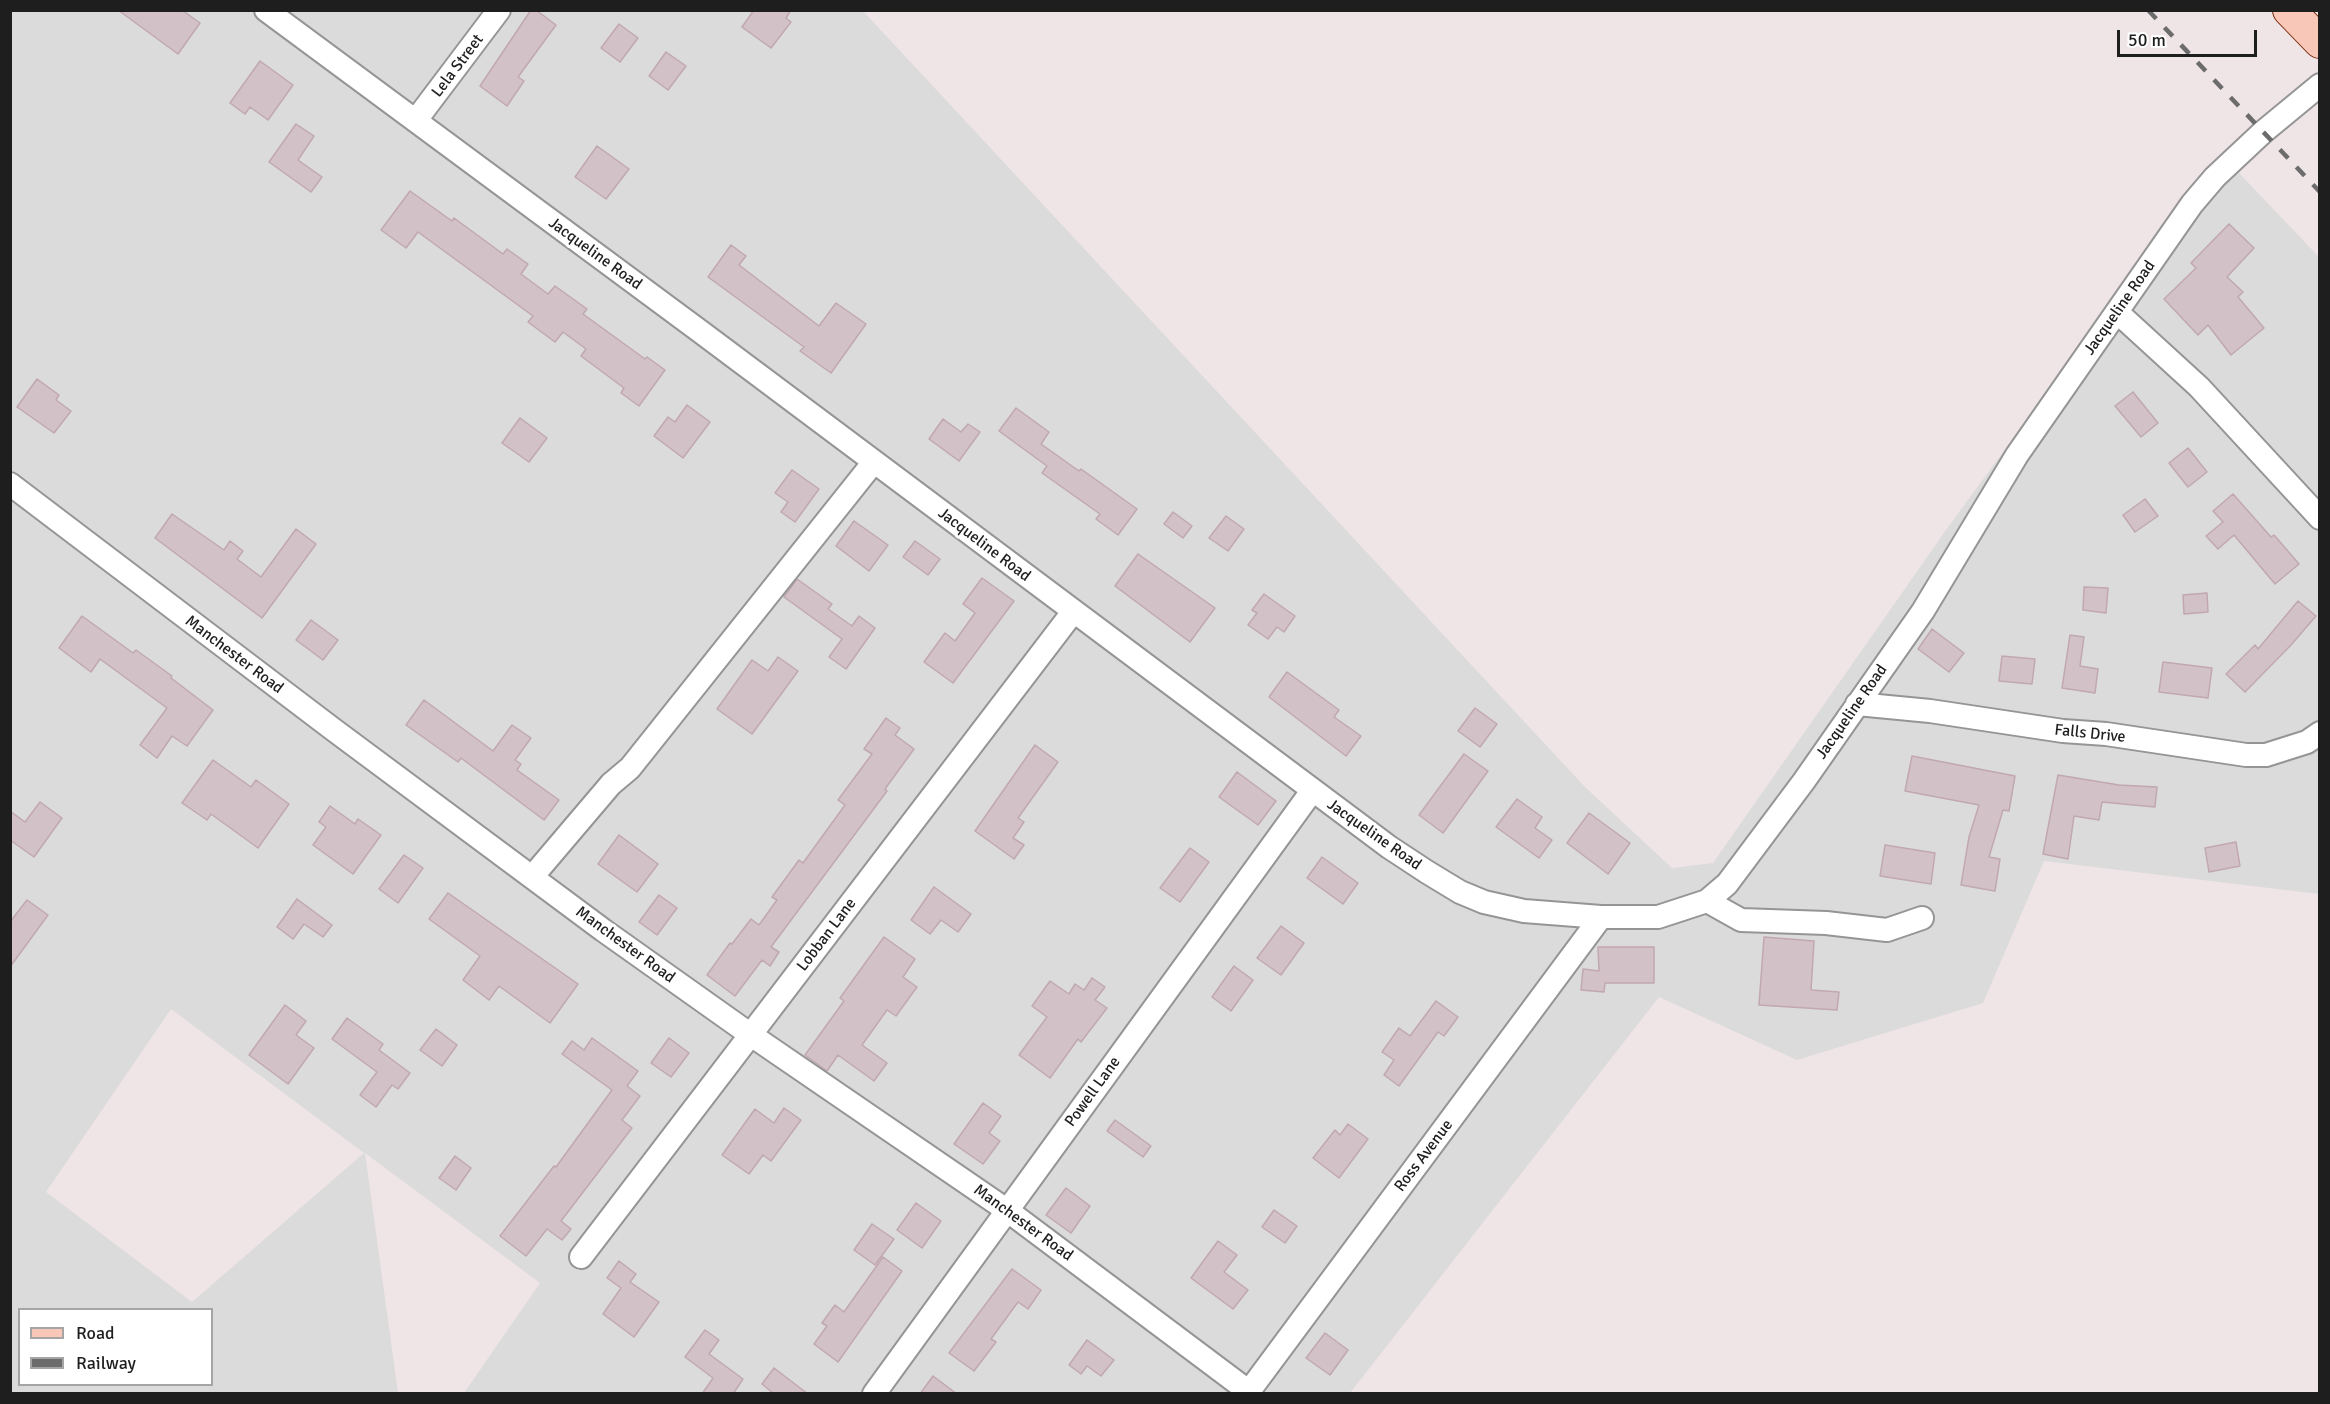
<!DOCTYPE html>
<html>
<head>
<meta charset="utf-8">
<style>
  body { margin:0 }
  #map { position:relative; width:2330px; height:1404px; overflow:hidden; background:#efe4e6; font-family:Signika,sans-serif }
  canvas { display:block }
  .frame { position:absolute; inset:0; border:12px solid #1e1e1e; pointer-events:none }
  .legend { position:absolute; left:18px; top:1308px; width:195px; height:78px; box-sizing:border-box; background:#fff; border:2px solid #a5a5a5; margin:0; padding:8px 10px; list-style:none; font-size:18px; color:#1e1e1e }
  .legend li { display:flex; align-items:center; gap:12px; height:30px }
  .legend b { width:30px; border:2px solid #a5a5a5 }
  .scale { position:absolute; left:2117px; top:30px; width:140px; height:27px; box-sizing:border-box; border:3px solid #1e1e1e; border-top:0; padding-left:8px; font-size:18px; line-height:21px; white-space:nowrap; color:#1e1e1e; -webkit-text-stroke:4px #fff; paint-order:stroke }
</style>
</head>
<body>
<div id="map">
<canvas width="2330" height="1404"></canvas>
<div class="frame"></div>
<ul class="legend">
<li><b style="height:8px;background:#f9c7b8"></b>Road</li>
<li><b style="height:8px;background:#6c6c6c"></b>Railway</li>
</ul>
<div class="scale">50 m</div>
</div>
<script>
const c = document.querySelector('canvas').getContext('2d');
c.lineJoin = 'round';
function fillPath(path, color) {
  c.fillStyle = color;
  c.fill(path, 'evenodd');
}
function toPath(rows) {
  const path = new Path2D();
  for (const r of rows) {
    path.moveTo(r[0], r[1]);
    for (let i = 2; i < r.length; i += 2) path.lineTo(r[i], r[i + 1]);
  }
  return path;
}
function stroke(path, color, width, dash) {
  c.strokeStyle = color;
  c.lineWidth = width;
  c.lineCap = dash ? 'butt' : 'round';
  c.setLineDash(dash || []);
  c.stroke(path);
}
function drawText(font, color, halo, rows, align = 'center') {
  c.font = font + ' Signika,sans-serif';
  c.lineWidth = 6;
  c.setLineDash([]);
  c.textBaseline = 'middle';
  c.strokeStyle = halo;
  c.fillStyle = color;
  for (const [text, x, y, turn = 0] of rows) {
    c.save();
    c.translate(x, y);
    c.rotate((+turn || 0) * Math.PI / 180);
    c.textAlign = isNaN(turn) ? turn : align;
    if (halo) c.strokeText(text, 0, 0);
    c.fillText(text, 0, 0);
    c.restore();
  }
}
fillPath(toPath([
  [10,11,863,11,1585,787,1672,868,1713,863,1946,530,2099,321,2198,179,2238,172,2319,257,2319,894,2044,861,1983,1003,1797,1060,1659,997,1350,1393,464,1393,540,1283,365,1153,398,1393,11,1393],
  [171,1009,364,1153,192,1302,46,1192],
  [20,1310,212,1310,212,1384,20,1384]
]), '#dcdbdc');
const building = toPath([
  [118,10,182,10,200,23,178,54,118,10],
  [531,10,536,10,556,25,518,77,524,81,507,106,480,86,531,10],
  [754,10,791,10,786,18,791,22,771,48,742,27,754,10],
  [619,24,638,38,620,62,601,48,619,24],
  [666,52,686,66,668,90,649,76,666,52],
  [260,61,293,85,268,120,250,107,245,114,230,103,260,61],
  [296,124,314,136,298,160,322,177,311,192,269,162,296,124],
  [597,146,629,169,606,199,575,177,597,146],
  [410,191,452,221,454,218,503,254,507,249,528,264,521,274,548,294,555,286,587,309,583,314,645,359,647,357,665,370,639,406,621,393,624,388,581,356,586,349,563,332,555,342,528,322,533,316,418,232,406,248,381,230,410,191],
  [2229,224,2254,248,2227,277,2243,292,2238,297,2264,328,2231,355,2208,325,2198,335,2164,299,2196,268,2191,263,2229,224],
  [731,245,746,256,739,265,819,326,836,303,866,324,831,373,800,351,804,347,708,277,731,245],
  [37,379,59,395,56,400,71,411,54,433,17,407,37,379],
  [2133,392,2158,423,2141,437,2115,406,2133,392],
  [687,405,710,422,683,458,654,436,668,417,675,422,687,405],
  [1016,408,1049,432,1041,444,1079,471,1081,469,1137,509,1118,535,1096,519,1100,514,1042,473,1047,466,999,431,1016,408],
  [520,418,547,438,529,462,502,443,520,418],
  [943,419,961,432,968,424,980,432,959,461,929,439,943,419],
  [2188,448,2207,472,2188,487,2169,463,2188,448],
  [792,470,819,489,795,522,781,512,788,502,775,493,792,470],
  [2233,494,2271,537,2274,535,2299,564,2275,584,2234,535,2218,549,2206,536,2223,522,2213,511,2233,494],
  [2145,499,2158,516,2135,532,2123,515,2145,499],
  [1173,512,1192,526,1183,538,1164,524,1173,512],
  [172,514,224,550,230,541,243,551,237,559,261,577,296,529,316,544,262,618,155,538,172,514],
  [1226,516,1244,529,1228,551,1209,538,1226,516],
  [854,521,888,545,869,571,836,546,854,521],
  [915,541,940,559,928,575,903,557,915,541],
  [1138,554,1215,608,1190,642,1115,586,1138,554],
  [982,578,1014,601,953,683,924,662,945,633,955,641,975,613,963,604,982,578],
  [797,579,832,604,828,609,852,626,859,616,875,628,846,669,829,657,842,639,784,597,797,579],
  [2084,587,2108,588,2106,613,2083,610,2084,587],
  [2207,593,2208,612,2184,614,2183,595,2207,593],
  [1264,594,1295,616,1284,632,1277,627,1268,639,1248,625,1257,613,1252,610,1264,594],
  [2298,601,2316,616,2291,645,2245,692,2226,674,2255,645,2258,649,2298,601],
  [82,616,133,653,136,650,172,676,171,678,213,710,187,746,172,736,157,758,140,745,167,708,100,659,91,672,59,648,82,616],
  [311,620,338,640,323,660,296,640,311,620],
  [1932,629,1964,653,1949,672,1918,649,1932,629],
  [2070,635,2084,637,2080,666,2098,669,2095,693,2062,688,2070,635],
  [2002,656,2035,659,2032,684,1999,681,2002,656],
  [778,657,798,671,752,734,717,709,752,660,768,671,778,657],
  [2163,662,2212,668,2208,698,2159,692,2163,662],
  [1287,672,1339,710,1334,717,1361,736,1346,756,1269,697,1287,672],
  [424,700,493,751,512,725,531,738,515,760,521,764,517,770,559,800,544,820,461,758,458,762,406,725,424,700],
  [1475,708,1497,724,1480,747,1458,731,1475,708],
  [886,718,900,728,895,735,914,749,885,789,887,791,771,947,779,952,770,966,762,960,735,996,707,975,730,943,732,944,751,919,759,925,777,900,772,897,799,860,803,863,845,805,838,800,872,754,864,749,886,718],
  [1035,745,1058,762,1018,818,1024,822,1013,838,1024,845,1014,859,975,831,1035,745],
  [1464,754,1488,771,1443,833,1419,815,1464,754],
  [1912,756,2015,776,2009,811,2003,810,1989,857,2000,859,1995,891,1961,885,1969,837,1979,805,1905,791,1912,756],
  [213,760,251,787,256,780,289,804,258,848,211,814,207,820,182,803,213,760],
  [1237,772,1276,801,1258,825,1219,797,1237,772],
  [2058,775,2119,785,2157,787,2155,807,2102,802,2099,820,2074,816,2068,859,2043,854,2058,775],
  [1517,799,1542,817,1535,828,1552,840,1539,858,1496,827,1517,799],
  [40,802,62,818,34,857,10,840,10,811,25,822,40,802],
  [330,806,355,824,358,819,381,835,353,874,313,845,326,827,319,822,330,806],
  [1589,813,1630,843,1608,874,1567,843,1589,813],
  [619,835,658,864,637,892,598,864,619,835],
  [2236,842,2240,866,2209,872,2205,848,2236,842],
  [1885,845,1935,853,1931,884,1880,876,1885,845],
  [1190,848,1209,862,1180,902,1160,888,1190,848],
  [404,855,423,868,398,903,379,889,404,855],
  [1322,857,1358,883,1343,904,1307,878,1322,857],
  [934,887,971,914,958,932,941,920,930,934,911,920,934,887],
  [448,893,578,984,550,1023,499,986,489,1000,463,980,480,956,429,919,448,893],
  [659,895,677,908,657,935,639,922,659,895],
  [297,899,332,925,323,937,304,924,293,939,277,927,297,899],
  [27,900,48,915,10,967,10,922,27,900],
  [1281,926,1304,943,1281,975,1257,958,1281,926],
  [884,937,915,959,903,977,917,987,896,1016,887,1010,862,1045,887,1063,874,1081,838,1055,827,1071,805,1055,844,1001,840,998,884,937],
  [1764,937,1814,941,1811,990,1839,992,1837,1010,1759,1005,1764,937],
  [1598,947,1654,947,1654,983,1605,983,1604,992,1581,990,1583,969,1599,971,1598,947],
  [1234,966,1253,980,1231,1011,1212,997,1234,966],
  [1092,978,1105,987,1095,1000,1107,1008,1081,1042,1078,1039,1050,1078,1019,1055,1047,1017,1032,1006,1050,981,1069,994,1075,984,1084,990,1092,978],
  [1436,1001,1458,1017,1444,1036,1438,1032,1399,1086,1384,1075,1394,1060,1382,1052,1399,1028,1410,1036,1436,1001],
  [285,1005,306,1021,296,1035,314,1048,288,1084,249,1055,285,1005],
  [347,1018,383,1044,379,1050,410,1073,398,1089,392,1085,376,1107,360,1095,377,1072,332,1039,347,1018],
  [436,1029,457,1045,442,1066,420,1050,436,1029],
  [592,1038,638,1071,627,1086,640,1096,622,1120,632,1128,561,1221,571,1229,562,1240,547,1229,526,1256,500,1236,554,1166,556,1167,612,1090,562,1054,572,1041,584,1050,592,1038],
  [669,1038,689,1053,671,1077,651,1063,669,1038],
  [983,1103,1001,1116,989,1133,1000,1141,983,1164,954,1144,983,1103],
  [784,1108,801,1120,771,1161,763,1155,749,1174,722,1155,755,1109,774,1123,784,1108],
  [1115,1120,1151,1146,1143,1157,1107,1131,1115,1120],
  [1348,1124,1368,1139,1339,1178,1313,1158,1335,1130,1340,1135,1348,1124],
  [455,1156,471,1168,456,1190,439,1178,455,1156],
  [1066,1188,1090,1206,1071,1233,1046,1215,1066,1188],
  [916,1203,941,1221,922,1248,897,1230,916,1203],
  [1274,1210,1297,1226,1285,1243,1262,1227,1274,1210],
  [872,1224,894,1239,875,1265,854,1250,872,1224],
  [1218,1241,1237,1255,1224,1272,1248,1290,1233,1309,1191,1278,1218,1241],
  [883,1257,902,1271,838,1362,814,1344,827,1326,822,1323,835,1305,844,1312,883,1257],
  [619,1261,636,1274,630,1282,659,1302,634,1337,603,1314,621,1288,607,1278,619,1261],
  [1012,1269,1041,1290,1028,1309,1018,1302,991,1339,996,1342,974,1371,949,1353,1012,1269],
  [705,1330,719,1340,709,1354,743,1379,733,1394,702,1394,713,1378,685,1357,705,1330],
  [1325,1333,1348,1350,1330,1375,1306,1358,1325,1333],
  [1087,1340,1114,1360,1101,1376,1087,1366,1081,1374,1069,1365,1087,1340],
  [774,1368,808,1394,774,1394,762,1384,774,1368],
  [933,1376,957,1394,920,1394,933,1376]
]);
fillPath(building, '#d2c2c8');
stroke(building, '#c1a7b1', 1.5);
const street = toPath([
  [266,10,701,332,1389,847,1427,872,1460,892,1484,902,1524,911,1601,917,1658,917,1707,901,1727,884,1804,781,1923,611,2017,455,2192,204,2215,177,2263,132,2320,85],
  [416,120,499,10],
  [2117,312,2199,387,2320,518],
  [10,484,334,730,603,930,751,1035,1008,1211,1248,1391],
  [1857,704,1930,711,2063,731,2106,734,2246,755,2266,755,2288,748,2307,742,2320,733],
  [532,877,611,784,630,768,873,463],
  [1707,901,1741,920,1826,923,1887,930,1922,918],
  [581,1257,1073,612],
  [874,1394,1312,791],
  [1247,1394,1601,917]
]);
const secondary = toPath([
  [2289,10,2320,42]
]);
stroke(street, '#959595', 26);
stroke(secondary, '#762505', 34);
stroke(street, '#fff', 22);
stroke(secondary, '#f9c7b8', 32);
stroke(toPath([
  [2148,10,2320,192]
]), '#6c6c6c', 4.5, [12, 12]);
drawText('16px', '#1e1e1e', '#fff', [
  ["Lela Street",458,66,-53],
  ["Jacqueline Road",595,254,36],
  ["Jacqueline Road",2120,308,-55],
  ["Jacqueline Road",984,545,37],
  ["Manchester Road",234,655,37],
  ["Jacqueline Road",1852,712,-55],
  ["Falls Drive",2090,734,6],
  ["Jacqueline Road",1374,835,35],
  ["Lobban Lane",827,935,-53],
  ["Manchester Road",625,945,36],
  ["Powell Lane",1093,1092,-54],
  ["Ross Avenue",1424,1156,-53],
  ["Manchester Road",1023,1223,36]
]);
</script>
</body>
</html>
